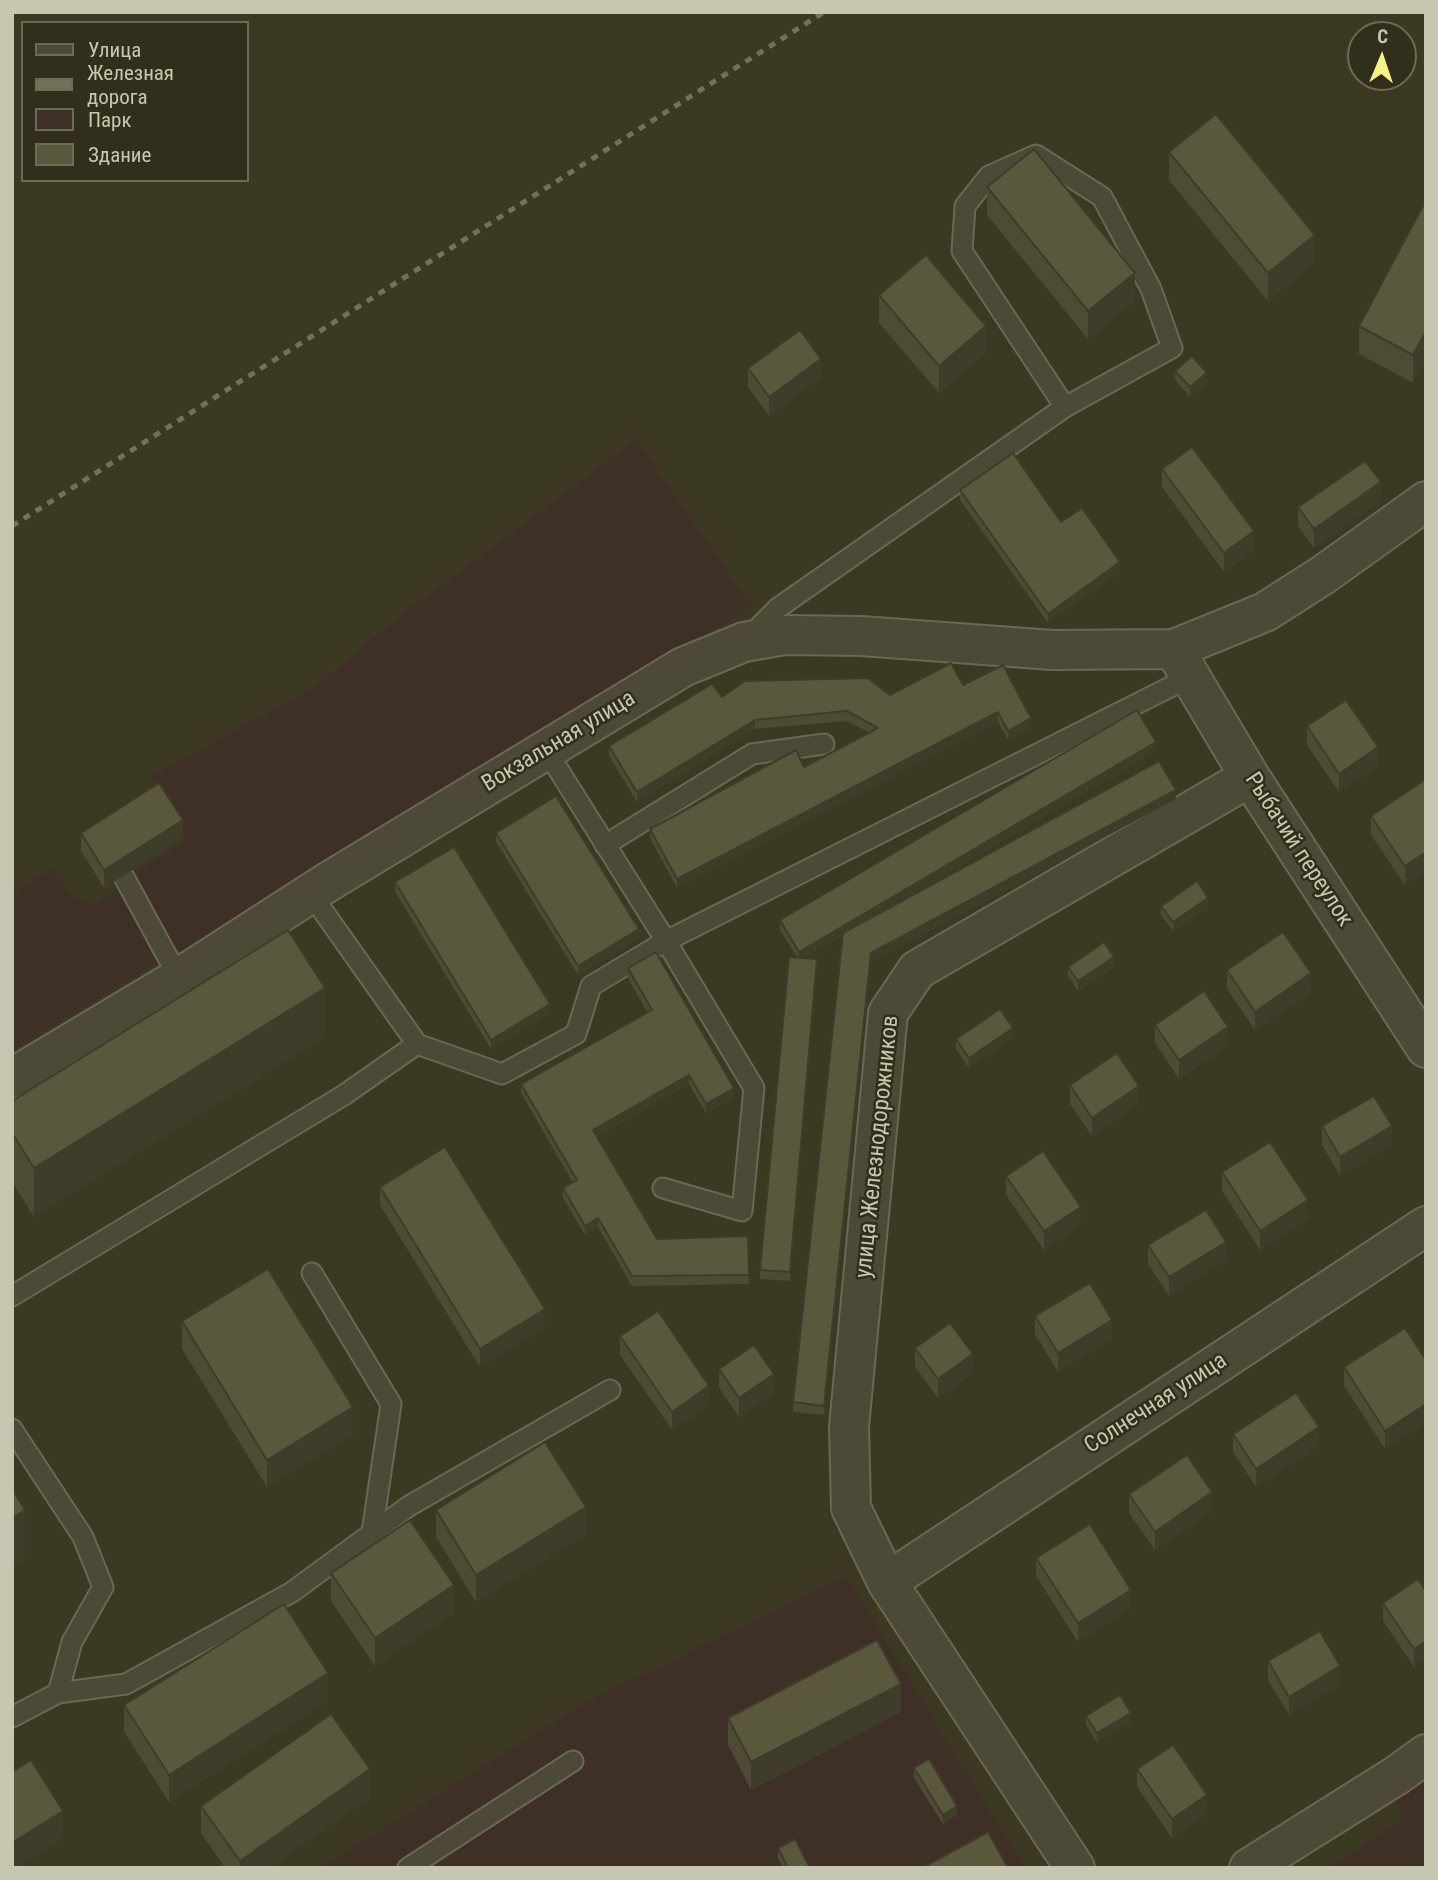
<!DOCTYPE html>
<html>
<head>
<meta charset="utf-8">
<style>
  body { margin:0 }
  #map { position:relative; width:1438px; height:1880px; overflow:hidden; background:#3b3922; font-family:"Roboto Condensed",sans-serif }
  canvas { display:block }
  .frame { position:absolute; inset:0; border:14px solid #c7c6b1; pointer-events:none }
  .legend { position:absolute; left:21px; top:21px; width:228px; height:161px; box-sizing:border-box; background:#302f1b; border:2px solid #6c6b57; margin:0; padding:9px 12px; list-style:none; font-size:21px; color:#c7c6b1 }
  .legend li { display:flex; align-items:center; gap:14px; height:35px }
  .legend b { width:35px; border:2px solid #6c6b57 }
  .north { position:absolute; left:1347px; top:21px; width:70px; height:70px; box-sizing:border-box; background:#302f1b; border:2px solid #6c6b57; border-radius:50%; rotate:2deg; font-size:19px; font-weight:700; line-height:28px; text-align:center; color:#c7c6b1 }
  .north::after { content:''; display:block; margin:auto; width:24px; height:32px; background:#f8f385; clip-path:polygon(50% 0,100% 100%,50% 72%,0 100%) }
</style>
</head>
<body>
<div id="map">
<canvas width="1438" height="1880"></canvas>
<div class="frame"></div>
<ul class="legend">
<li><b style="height:9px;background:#4c4a36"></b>Улица</li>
<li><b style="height:9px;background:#737158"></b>Железная дорога</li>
<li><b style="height:19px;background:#3e3026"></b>Парк</li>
<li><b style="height:19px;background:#59573c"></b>Здание</li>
</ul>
<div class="north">С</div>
</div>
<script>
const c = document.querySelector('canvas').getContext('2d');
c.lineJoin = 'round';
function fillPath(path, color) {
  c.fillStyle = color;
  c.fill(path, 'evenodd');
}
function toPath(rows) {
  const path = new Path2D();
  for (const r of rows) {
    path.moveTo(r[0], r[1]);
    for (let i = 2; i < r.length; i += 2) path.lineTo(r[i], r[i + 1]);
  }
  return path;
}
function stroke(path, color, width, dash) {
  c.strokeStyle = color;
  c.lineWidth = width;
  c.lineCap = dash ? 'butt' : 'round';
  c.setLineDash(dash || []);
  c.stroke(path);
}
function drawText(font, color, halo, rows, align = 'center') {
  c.font = font + ' "Roboto Condensed",sans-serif';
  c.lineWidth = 5;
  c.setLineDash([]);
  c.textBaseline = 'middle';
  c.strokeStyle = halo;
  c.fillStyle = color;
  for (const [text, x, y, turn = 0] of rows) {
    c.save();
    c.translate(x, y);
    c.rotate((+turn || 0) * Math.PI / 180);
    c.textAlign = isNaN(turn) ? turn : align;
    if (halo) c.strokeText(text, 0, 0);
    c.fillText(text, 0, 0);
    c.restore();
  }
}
fillPath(toPath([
  [636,439,752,607,183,955,157,924,131,876,188,839,150,777,314,688,395,620],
  [52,869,71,895,94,906,118,889,158,962,12,1051,12,894],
  [846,1576,1025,1868,320,1868,587,1702],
  [1426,1763,1426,1868,1329,1868,1402,1820,1392,1787]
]), '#3e3026');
const lane = toPath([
  [750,636,778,608,1065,407,1172,348,1151,289,1102,197,1036,155,989,176,965,206,962,251,1065,407],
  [546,750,666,941,754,1088,742,1211,663,1188],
  [605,845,752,754,824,744],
  [124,877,179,978],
  [417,1044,502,1074,576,1034,591,986,666,941,1190,677],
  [312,1273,391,1404,372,1533],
  [12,1296,344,1095,417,1044,311,894],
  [12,1429,83,1537,103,1587,72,1642,58,1693],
  [12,1717,58,1693,126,1684,292,1592,409,1506,610,1390],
  [408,1868,573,1761]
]);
const street = toPath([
  [1174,649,1250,777,1426,1048],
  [12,1078,179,978,328,882,683,667,744,642,785,635,861,636,1053,650,1174,649,1265,612,1323,575,1426,501],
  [887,1582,1426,1226],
  [1075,1868,887,1582,851,1508,849,1427,888,1013,917,970,1250,777],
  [1249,1868,1397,1775,1426,1754]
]);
stroke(lane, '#696854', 23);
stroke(street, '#696854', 42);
stroke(lane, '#4c4a36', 19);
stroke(street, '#4c4a36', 38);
stroke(toPath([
  [12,526,824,12]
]), '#737158', 5, [7, 7]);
fillPath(toPath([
  [1169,152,1315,263,1268,301,1169,180],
  [987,187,1135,301,1088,339,987,215],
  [1426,200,1413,383,1359,354,1359,326],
  [879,295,986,353,939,393,879,323],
  [748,368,821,377,769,416,748,387],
  [1175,371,1207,383,1190,397,1175,380],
  [1162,469,1254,550,1224,572,1162,487],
  [960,490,1061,522,1120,572,1048,623,960,500],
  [1381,501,1314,548,1298,526,1298,507],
  [963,685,1031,728,1008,740,998,722,677,888,650,838,650,829,804,767,870,733,847,721,755,729,637,802,609,756,609,746,722,697,890,695],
  [1307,726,1378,766,1339,792,1307,745],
  [1156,751,899,902,1176,799,871,962,824,1415,793,1412,793,1402,842,936,804,958,817,969,790,1281,760,1279,760,1270,797,957,780,930,780,920],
  [1426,779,1405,885,1371,835,1371,816],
  [81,833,183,838,104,888,81,851],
  [496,833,639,938,578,975,496,842],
  [395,882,550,1013,491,1049,395,892],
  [1161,906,1208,908,1173,931,1161,915],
  [1068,967,1114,967,1078,991,1068,976],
  [628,968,734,1097,706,1113,689,1084,597,1137,657,1239,748,1236,749,1284,632,1286,598,1227,585,1235,563,1198,563,1188,573,1183,521,1093,521,1084,647,1012,628,978],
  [1227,970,1311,992,1255,1030,1227,989],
  [1155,1025,1228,1046,1179,1079,1155,1043],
  [325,1037,34,1217,12,1182,12,1101],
  [1013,1038,969,1068,956,1049,956,1039],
  [1070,1085,1139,1104,1092,1136,1070,1104],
  [1322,1126,1392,1145,1340,1176,1322,1145],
  [1222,1172,1308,1219,1260,1250,1222,1191],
  [1006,1176,1081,1225,1044,1250,1006,1195],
  [380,1187,545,1328,480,1367,380,1205],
  [1148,1245,1226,1260,1169,1296,1148,1264],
  [1035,1316,1112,1339,1058,1372,1035,1334],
  [182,1321,353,1435,267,1487,182,1349],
  [1405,1328,1385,1449,1344,1386,1344,1367],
  [620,1336,709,1405,672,1430,620,1355],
  [915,1348,973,1373,938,1398,915,1367],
  [719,1369,774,1393,739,1417,719,1388],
  [1233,1434,1319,1446,1256,1487,1233,1452],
  [1129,1494,1212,1511,1155,1550,1129,1513],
  [436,1510,586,1534,476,1602,436,1537],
  [1036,1558,1131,1608,1078,1642,1036,1576],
  [331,1573,454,1613,375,1666,331,1601],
  [1426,1591,1414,1667,1383,1621,1383,1603],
  [1268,1661,1340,1685,1289,1715,1268,1680],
  [328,1701,169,1802,124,1732,124,1705],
  [901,1712,751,1790,728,1745,728,1718],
  [1086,1716,1131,1722,1097,1743,1086,1725],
  [914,1768,957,1815,943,1824,914,1778],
  [1137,1769,1207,1813,1172,1838,1137,1787],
  [370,1797,269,1868,225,1868,201,1833,201,1806],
  [778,1848,810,1868,783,1868,778,1858]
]), '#4d4b34');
fillPath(toPath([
  [1315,235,1315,263,1268,301,1268,273],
  [1135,273,1135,301,1088,339,1088,311],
  [986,326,986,353,939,393,939,366],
  [1426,331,1426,359,1413,383,1413,355],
  [821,359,821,377,769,416,769,397],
  [1207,373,1207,383,1190,397,1190,387],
  [1381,482,1381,501,1314,548,1314,529],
  [1254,531,1254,550,1224,572,1224,553],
  [1120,562,1120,572,1048,623,1048,614],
  [998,712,998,722,677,888,677,879],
  [1031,718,1031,728,1008,740,1008,731],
  [755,720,755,729,637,802,637,792],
  [1156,742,1156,751,799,961,799,952],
  [1378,747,1378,766,1339,792,1339,774],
  [1176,790,1176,799,871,962,824,1415,824,1406,871,953],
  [183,820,183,838,104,888,104,870],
  [1426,852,1426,871,1405,885,1405,866],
  [1208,898,1208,908,1173,931,1173,922],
  [639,929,639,938,578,975,578,966],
  [1114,957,1114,967,1078,991,1078,981],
  [817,959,817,969,790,1281,790,1272],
  [1311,973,1311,992,1255,1030,1255,1012],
  [325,988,325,1037,34,1217,34,1168],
  [550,1004,550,1013,491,1049,491,1040],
  [1228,1027,1228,1046,1179,1079,1179,1060],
  [1013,1028,1013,1038,969,1068,969,1058],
  [689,1075,689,1084,593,1139,593,1130],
  [1139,1086,1139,1104,1092,1136,1092,1118],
  [734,1088,734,1097,706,1113,706,1104],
  [1392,1126,1392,1145,1340,1176,1340,1157],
  [1308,1200,1308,1219,1260,1250,1260,1231],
  [1081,1207,1081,1225,1044,1250,1044,1231],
  [598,1218,598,1227,585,1235,585,1226],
  [1226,1242,1226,1260,1169,1296,1169,1277],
  [545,1309,545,1328,480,1367,480,1349],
  [1112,1320,1112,1339,1058,1372,1058,1353],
  [973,1354,973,1373,938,1398,938,1379],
  [774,1374,774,1393,739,1417,739,1398],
  [709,1386,709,1405,672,1430,672,1412],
  [1426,1404,1426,1423,1385,1449,1385,1431],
  [353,1407,353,1435,267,1487,267,1460],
  [1319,1427,1319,1446,1256,1487,1256,1469],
  [1212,1492,1212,1511,1155,1550,1155,1532],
  [586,1507,586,1534,476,1602,476,1575],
  [25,1510,25,1559,12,1567,12,1518],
  [454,1585,454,1613,375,1666,375,1638],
  [1131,1590,1131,1608,1078,1642,1078,1623],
  [1426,1641,1426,1659,1414,1667,1414,1649],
  [1340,1666,1340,1685,1289,1715,1289,1697],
  [328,1673,328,1701,169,1802,169,1775],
  [901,1684,901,1712,751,1790,751,1762],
  [1131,1713,1131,1722,1097,1743,1097,1733],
  [370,1769,370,1797,269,1868,240,1868,240,1861],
  [1207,1795,1207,1813,1172,1838,1172,1819],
  [957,1806,957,1815,943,1824,943,1815],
  [63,1811,63,1839,17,1868,12,1868,12,1843]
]), '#3e3d2a');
const building = toPath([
  [1216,114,1315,235,1268,273,1169,152,1216,114],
  [1034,149,1135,273,1088,311,987,187,1034,149],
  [1426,200,1426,331,1413,355,1359,326,1426,200],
  [926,255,986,326,939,366,879,295,926,255],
  [800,330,821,359,769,397,748,368,800,330],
  [1192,356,1207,373,1190,387,1175,371,1192,356],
  [1192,447,1254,531,1224,553,1162,469,1192,447],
  [1013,453,1061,522,1082,508,1120,562,1048,614,960,490,1013,453],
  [1365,461,1381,482,1314,529,1298,507,1365,461],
  [951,663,963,685,1003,665,1031,718,1008,731,998,712,677,879,650,829,796,750,804,767,878,728,847,711,755,720,637,792,609,746,712,684,722,697,745,681,868,678,890,695,951,663],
  [1346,700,1378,747,1339,774,1307,726,1346,700],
  [1137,710,1156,742,799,952,780,920,1137,710],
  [1159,761,1176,790,871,953,824,1406,793,1402,843,933,1159,761],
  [1426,779,1426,852,1405,866,1371,816,1426,779],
  [159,783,183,820,104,870,81,833,159,783],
  [556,796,639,929,578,966,496,833,556,796],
  [454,847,550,1004,491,1040,395,882,454,847],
  [1197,881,1208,898,1173,922,1161,906,1197,881],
  [288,930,325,988,34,1168,12,1133,12,1101,288,930],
  [1283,932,1311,973,1255,1012,1227,970,1283,932],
  [1104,942,1114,957,1078,981,1068,967,1104,942],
  [656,952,734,1088,706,1104,689,1075,593,1130,657,1239,748,1236,749,1275,632,1276,598,1218,585,1226,563,1188,577,1180,521,1084,652,1010,628,968,656,952],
  [789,957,817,959,790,1272,760,1270,789,957],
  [1204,991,1228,1027,1179,1060,1155,1025,1204,991],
  [1000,1009,1013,1028,969,1058,956,1039,1000,1009],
  [1117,1053,1139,1086,1092,1118,1070,1085,1117,1053],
  [1374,1096,1392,1126,1340,1157,1322,1126,1374,1096],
  [1270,1142,1308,1200,1260,1231,1222,1172,1270,1142],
  [445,1147,545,1309,480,1349,380,1187,445,1147],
  [1043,1151,1081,1207,1044,1231,1006,1176,1043,1151],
  [1206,1210,1226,1242,1169,1277,1148,1245,1206,1210],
  [268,1269,353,1407,267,1460,182,1321,268,1269],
  [1090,1283,1112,1320,1058,1353,1035,1316,1090,1283],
  [658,1311,709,1386,672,1412,620,1336,658,1311],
  [950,1323,973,1354,938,1379,915,1348,950,1323],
  [1405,1328,1426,1360,1426,1404,1385,1431,1344,1367,1405,1328],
  [754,1345,774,1374,739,1398,719,1369,754,1345],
  [1296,1393,1319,1427,1256,1469,1233,1434,1296,1393],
  [545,1442,586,1507,476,1575,436,1510,545,1442],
  [1187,1455,1212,1492,1155,1532,1129,1494,1187,1455],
  [12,1489,25,1510,12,1518,12,1489],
  [410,1520,454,1585,375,1638,331,1573,410,1520],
  [1090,1524,1131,1590,1078,1623,1036,1558,1090,1524],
  [1418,1579,1426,1591,1426,1641,1414,1649,1383,1603,1418,1579],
  [284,1604,328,1673,169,1775,124,1705,284,1604],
  [1320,1631,1340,1666,1289,1697,1268,1661,1320,1631],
  [877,1640,901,1684,751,1762,728,1718,877,1640],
  [1120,1695,1131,1713,1097,1733,1086,1716,1120,1695],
  [331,1714,370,1769,240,1861,201,1806,331,1714],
  [1173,1745,1207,1795,1172,1819,1137,1769,1173,1745],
  [929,1759,957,1806,943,1815,914,1768,929,1759],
  [31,1760,63,1811,12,1843,12,1772,31,1760],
  [988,1832,1008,1868,922,1868,988,1832],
  [795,1839,810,1868,788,1868,778,1848,795,1839]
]);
fillPath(building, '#59573c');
stroke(building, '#3e3d2a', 2);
drawText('23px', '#c7c6b1', '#302f1b', [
  ["Вокзальная улица",559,742,-31],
  ["Рыбачий переулок",1298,850,57],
  ["улица Железнодорожников",878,1147,-84],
  ["Солнечная улица",1156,1404,-33]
]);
</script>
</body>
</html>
